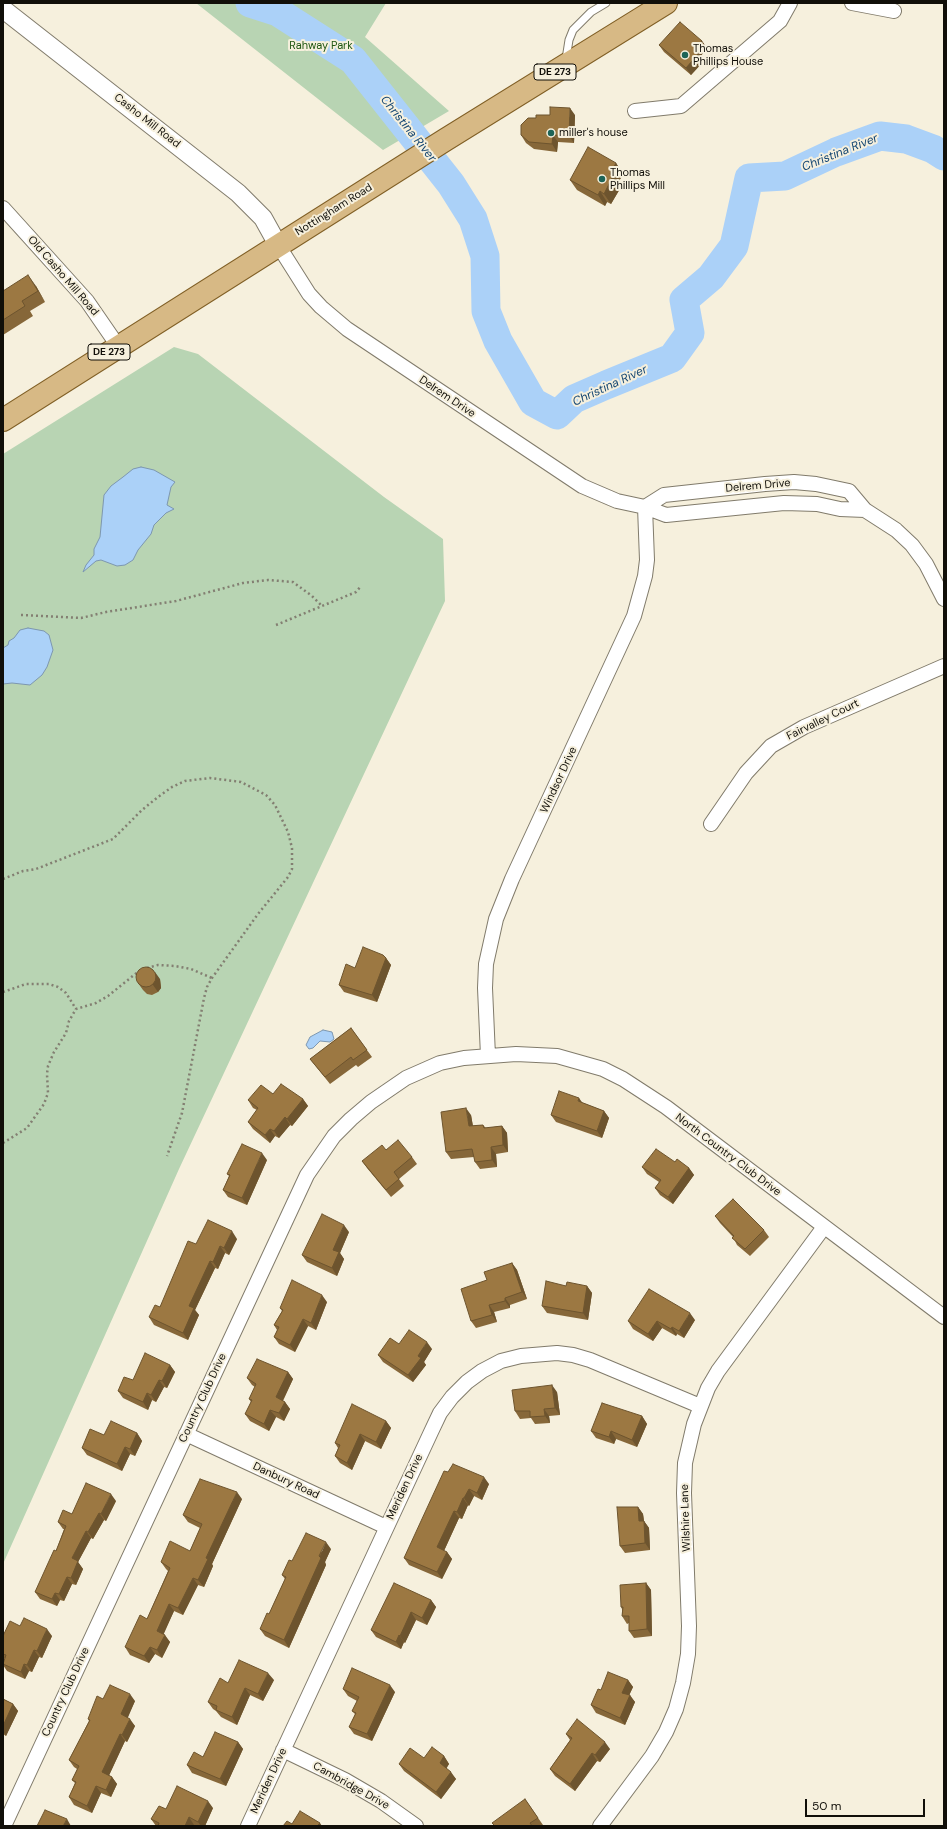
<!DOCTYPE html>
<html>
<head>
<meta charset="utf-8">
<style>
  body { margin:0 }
  #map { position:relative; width:947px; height:1829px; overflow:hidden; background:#f6f0dd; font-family:"DM Sans",sans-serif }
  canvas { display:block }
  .frame { position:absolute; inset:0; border:4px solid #110f09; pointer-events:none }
  .scale { position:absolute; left:805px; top:1799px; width:120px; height:18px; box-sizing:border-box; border:2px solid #110f09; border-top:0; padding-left:5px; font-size:12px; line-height:14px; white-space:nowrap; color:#110f09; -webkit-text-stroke:3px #f6f0dd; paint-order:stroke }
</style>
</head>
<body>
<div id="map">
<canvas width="947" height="1829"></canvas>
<div class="frame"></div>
<div class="scale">50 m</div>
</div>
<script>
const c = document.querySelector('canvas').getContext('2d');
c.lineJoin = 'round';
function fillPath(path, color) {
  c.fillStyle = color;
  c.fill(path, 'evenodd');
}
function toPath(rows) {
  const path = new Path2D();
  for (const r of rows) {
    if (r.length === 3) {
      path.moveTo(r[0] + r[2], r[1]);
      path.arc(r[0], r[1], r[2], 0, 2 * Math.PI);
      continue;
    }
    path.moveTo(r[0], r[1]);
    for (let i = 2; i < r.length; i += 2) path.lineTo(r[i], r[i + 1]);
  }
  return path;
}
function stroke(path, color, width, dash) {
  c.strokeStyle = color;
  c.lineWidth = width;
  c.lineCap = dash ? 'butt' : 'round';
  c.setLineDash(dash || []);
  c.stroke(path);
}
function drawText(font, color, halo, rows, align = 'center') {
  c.font = font + ' "DM Sans",sans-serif';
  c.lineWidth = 4;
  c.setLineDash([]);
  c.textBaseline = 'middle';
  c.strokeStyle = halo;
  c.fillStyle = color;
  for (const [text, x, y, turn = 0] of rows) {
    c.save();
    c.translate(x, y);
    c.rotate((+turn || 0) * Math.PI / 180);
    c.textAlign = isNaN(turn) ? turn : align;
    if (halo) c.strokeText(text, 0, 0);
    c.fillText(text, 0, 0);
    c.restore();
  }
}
fillPath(toPath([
  [196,3,386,3,365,37,449,111,383,150],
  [174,347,198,354,384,497,443,539,445,601,179,1169,3,1564,3,454]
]), '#b8d4b3');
const water = toPath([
  [141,467,154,470,175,482,171,487,167,505,174,509,166,513,154,525,151,534,138,550,133,560,125,565,117,566,101,560,96,561,83,572,86,565,94,555,94,549,100,537,104,495,111,486,123,477,133,469,141,467],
  [28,628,44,631,49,635,53,650,47,667,42,675,30,685,12,683,3,684,3,648,8,645,9,641,14,638,20,630,28,628],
  [323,1030,332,1032,334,1039,330,1042,320,1041,313,1048,309,1049,306,1045,310,1037,323,1030]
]);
fillPath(water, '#abd1f8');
stroke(water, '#7d97b0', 1);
stroke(toPath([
  [250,3,278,12,353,60,451,184,473,219,485,256,486,311,498,341,533,402,557,415,574,399,606,385,672,358,690,333,684,300,711,277,734,246,749,178,785,176,836,152,880,136,906,139,933,149,944,156]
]), '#abd1f8', 29);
const service = toPath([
  [566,59,569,40,573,30,591,12,606,3]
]);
const minor = toPath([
  [852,3,894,11],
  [635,111,681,106,780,21,790,3],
  [3,208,87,301,118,346],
  [278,245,309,294,321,307,347,329,582,486,617,501,645,507,647,560,645,576,634,616,512,879,496,919,486,964,485,988,488,1056],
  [794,482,816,484,849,491,865,510,840,509,817,504,784,503,666,515,645,507,664,495,765,484,794,482],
  [865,510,896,530,912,545,926,564,944,599],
  [711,824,746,773,771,746,804,727,944,666],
  [186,1434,386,1527],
  [283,1750,345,1780,381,1801,416,1826],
  [4,1826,307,1175,334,1136,351,1119,371,1102,406,1078,440,1063,464,1058,516,1054,557,1056,603,1069,623,1079,666,1107,944,1317],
  [248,1826,431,1432,440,1413,452,1397,467,1382,482,1371,501,1361,521,1356,557,1353,573,1355,590,1360,700,1406],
  [600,1826,652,1756,666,1732,676,1709,683,1683,688,1654,689,1626,684,1493,685,1463,694,1424,708,1388,718,1371,824,1227]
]);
const tertiary = toPath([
  [3,9,238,193,263,218,278,245]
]);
const primary = toPath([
  [3,420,445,140,666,3]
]);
stroke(service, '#817b6b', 9);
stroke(minor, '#817b6b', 16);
stroke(tertiary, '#817b6b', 20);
stroke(primary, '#805f25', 24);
stroke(toPath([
  [21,615,81,618,106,612,176,601,243,583,268,580,293,582,312,596,322,606],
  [276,625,356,592,361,586],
  [3,879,23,871,36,869,113,839,142,810,158,797,172,787,185,781,210,778,241,782,266,795,275,805,288,832,292,848,292,869,288,877,258,914,212,978,207,987,204,998,182,1113,167,1156],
  [147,968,158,965,175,966,191,969,212,978],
  [3,992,26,984,49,984,58,987,66,993,76,1009],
  [3,1143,27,1128,44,1104,48,1093,47,1074,48,1066,54,1052,66,1033,69,1021,76,1009,96,1003,108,996,139,971]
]), '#837f72', 2.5, [2, 3]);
stroke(service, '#fff', 7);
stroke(minor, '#fff', 14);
stroke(tertiary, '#fff', 18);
stroke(primary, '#d7b985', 22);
fillPath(toPath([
  [702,41,707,48,700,57,703,62,691,75,664,52,659,45],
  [575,115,574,143,558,142,557,152,534,149,526,143,521,135],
  [616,163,623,174,618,183,621,187,611,204,607,202,605,206,577,190,570,180],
  [36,286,45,302,30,311,33,316,3,335,3,291],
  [386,958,391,965,377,1002,344,992,339,985,355,968],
  [160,979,161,988,158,992,152,995,147,994,143,990,138,983],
  [351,1028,372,1057,358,1067,356,1065,330,1084,310,1059],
  [273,1094,303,1099,308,1106,292,1126,290,1125,279,1138,275,1136,270,1143,253,1129,248,1122,257,1110,253,1108,248,1100],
  [583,1103,604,1111,609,1118,602,1138,556,1122,551,1115],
  [471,1115,473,1126,483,1125,486,1128,502,1126,507,1133,508,1152,496,1154,497,1167,480,1169,475,1162,474,1157,451,1159,446,1152],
  [386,1150,412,1157,417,1164,399,1179,404,1186,391,1197,367,1168,362,1161],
  [267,1160,247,1205,228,1197,223,1190,229,1176,227,1174],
  [675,1162,689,1168,694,1175,673,1204,660,1195,655,1188,659,1182,647,1174,642,1167],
  [715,1216,764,1230,769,1237,750,1256,737,1245,733,1237,720,1223],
  [349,1232,340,1253,344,1259,337,1276,307,1262,302,1255],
  [237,1239,229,1255,225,1253,218,1269,215,1268,195,1310,199,1315,188,1340,154,1325,149,1317,160,1307,196,1244],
  [512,1263,517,1270,527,1299,510,1305,510,1308,494,1312,497,1322,476,1328,471,1321,487,1280],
  [566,1286,587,1286,592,1293,588,1320,547,1313,542,1306],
  [327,1302,316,1330,308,1326,295,1352,279,1344,274,1337,277,1330,274,1325,282,1311,280,1308],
  [695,1320,684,1338,677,1334,676,1336,662,1328,653,1341,633,1329,628,1321],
  [399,1344,432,1349,424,1362,426,1365,413,1382,383,1362,378,1355],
  [170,1365,175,1372,167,1388,164,1387,156,1402,152,1400,148,1410,123,1398,118,1391,133,1380],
  [288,1372,293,1379,283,1401,285,1402,290,1409,284,1421,276,1417,269,1431,250,1421,245,1414,251,1402,249,1399,255,1387,252,1385,247,1378],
  [557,1392,560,1415,549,1416,550,1423,535,1424,531,1418,520,1419,515,1411],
  [642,1416,647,1424,637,1447,616,1439,614,1444,596,1438,591,1431],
  [386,1421,391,1428,381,1449,365,1441,352,1470,340,1463,335,1456,338,1448,335,1443],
  [137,1433,142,1441,135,1456,130,1454,122,1471,87,1455,82,1448,104,1435],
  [448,1472,489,1484,482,1500,474,1496,469,1506,468,1505,462,1519,459,1518,444,1551,447,1552,452,1559,442,1579,409,1565,404,1558],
  [242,1499,212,1564,213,1566,204,1587,198,1585,183,1615,174,1611,163,1634,170,1642,162,1658,155,1654,149,1663,130,1655,125,1647,147,1619,168,1571,166,1569,161,1562,190,1551,200,1528,188,1522,183,1515],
  [116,1501,106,1521,104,1520,93,1539,91,1538,78,1562,83,1569,76,1585,72,1584,64,1601,60,1600,57,1606,40,1599,35,1592,56,1551,64,1529,63,1529,58,1522,72,1514],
  [638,1507,643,1514,644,1521,649,1528,650,1550,625,1553,620,1546],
  [331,1549,325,1562,326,1565,289,1648,265,1636,260,1629,269,1614,285,1579,282,1575,292,1561],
  [646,1583,651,1590,652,1636,634,1638,629,1631,629,1623,627,1624,622,1616,622,1609,621,1607],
  [431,1600,436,1607,427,1625,416,1620,405,1643,404,1642,401,1649,376,1637,371,1630],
  [20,1626,52,1636,42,1658,39,1657,32,1672,29,1671,25,1679,7,1671,3,1665,3,1663,5,1659,3,1658,3,1636],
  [274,1680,263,1701,250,1695,237,1725,221,1717,216,1711,213,1709,208,1702,228,1683],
  [628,1680,633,1687,629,1695,635,1702,625,1725,596,1713,591,1705,601,1690],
  [343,1689,395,1692,372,1741,354,1734,349,1727,355,1714,352,1711,357,1701,348,1696],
  [3,1699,13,1704,18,1711,6,1736,3,1734],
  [103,1699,135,1701,127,1718,135,1726,127,1742,125,1741,109,1775,112,1777,117,1784,111,1797,101,1793,92,1813,74,1805,69,1797,75,1783,72,1780,77,1769,74,1767,69,1760,89,1721,88,1719],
  [566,1734,610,1749,600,1762,597,1761,575,1791,555,1776,550,1769,570,1740],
  [238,1742,243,1749,226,1786,192,1773,187,1765,203,1757],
  [444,1756,449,1764,446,1768,456,1779,441,1799,404,1771,399,1764,424,1758],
  [525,1799,543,1825,541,1826,494,1826],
  [213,1808,205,1826,197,1826,194,1825,193,1826,156,1826,151,1819,166,1809]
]), '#866739');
fillPath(toPath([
  [702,41,707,48,700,57,703,62,691,75,686,68,694,51],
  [570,108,575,115,574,143,569,136],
  [553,135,558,142,557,152,552,144],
  [616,163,623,174,618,183,621,187,611,204,604,194,610,174],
  [600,191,607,202,605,206,598,195],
  [28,275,36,286,45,302,38,291],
  [386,958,391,965,377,1002,372,995],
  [155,972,160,979,161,988,158,992,153,985],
  [579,1098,584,1105,578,1101],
  [303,1099,308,1106,292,1126,287,1119],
  [466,1108,471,1115,474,1133,469,1126],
  [604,1111,609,1118,602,1138,597,1131],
  [285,1117,290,1125,279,1138,274,1131],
  [502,1126,507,1133,508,1152,503,1145],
  [270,1129,275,1136,270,1143,265,1135],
  [491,1147,496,1154,497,1167,492,1160],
  [262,1153,267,1160,247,1205,242,1198],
  [689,1168,694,1175,673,1204,668,1197],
  [344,1225,349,1232,340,1253,344,1259,337,1276,332,1268,333,1250],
  [232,1231,237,1239,229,1255,224,1248],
  [220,1246,225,1253,218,1269,213,1262],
  [210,1261,215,1268,195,1310,199,1315,188,1340,183,1333,189,1306],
  [512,1263,517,1270,527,1299,522,1292],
  [587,1286,592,1293,588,1320,583,1313],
  [322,1295,327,1302,316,1330,311,1323],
  [505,1298,510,1305,510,1308,505,1301],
  [489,1305,494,1312,497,1322,492,1315],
  [690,1313,695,1320,684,1338,679,1331],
  [303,1319,308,1326,295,1352,290,1345],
  [657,1321,662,1328,653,1341,648,1334],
  [672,1327,677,1334,676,1336,671,1329],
  [427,1342,432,1349,424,1362,426,1365,413,1382,408,1375,418,1356],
  [170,1365,175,1372,167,1388,162,1381],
  [288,1372,293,1379,281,1404,276,1397],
  [159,1380,164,1387,156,1402,151,1395],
  [552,1385,557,1392,560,1415,555,1408],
  [147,1393,152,1400,148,1410,143,1402],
  [285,1402,290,1409,284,1421,279,1413],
  [544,1409,549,1416,550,1423,545,1416],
  [270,1410,276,1417,269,1431,264,1424],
  [642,1416,647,1424,637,1447,632,1440],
  [386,1421,391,1428,381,1449,376,1442],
  [611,1431,616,1439,614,1444,609,1437],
  [137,1433,142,1441,135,1456,130,1449],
  [360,1434,365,1441,352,1470,347,1463],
  [125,1447,130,1454,122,1471,117,1464],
  [484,1477,489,1484,482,1500,477,1493],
  [469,1489,474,1496,469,1506,464,1498],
  [237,1492,242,1499,212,1564,213,1566,204,1587,198,1580,206,1558],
  [111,1494,116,1501,106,1521,101,1514],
  [463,1498,468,1505,462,1519,457,1512],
  [638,1507,643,1514,644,1521,649,1528,650,1550,645,1543,639,1521],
  [454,1511,459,1518,442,1555,437,1547],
  [99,1513,104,1520,93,1539,88,1532],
  [86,1531,91,1538,78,1562,83,1569,76,1585,71,1578,72,1558],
  [326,1542,331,1549,325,1562,326,1565,289,1648,284,1640],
  [447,1552,452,1559,442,1579,437,1572],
  [67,1577,72,1584,64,1601,59,1594],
  [193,1578,198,1585,183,1615,178,1608],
  [646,1583,651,1590,652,1636,647,1629],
  [55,1593,60,1600,57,1606,52,1599],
  [431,1600,436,1607,427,1625,422,1618],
  [169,1604,174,1611,162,1638,157,1631],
  [411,1612,416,1620,405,1643,400,1636],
  [47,1629,52,1636,42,1658,37,1651],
  [165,1635,170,1642,162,1658,157,1650],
  [399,1635,404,1642,401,1649,396,1642],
  [150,1647,155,1654,149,1663,144,1656],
  [34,1650,39,1657,32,1672,27,1665],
  [24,1664,29,1671,25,1679,21,1672],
  [268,1673,274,1680,263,1701,258,1694],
  [628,1680,633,1687,627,1700,622,1693],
  [390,1685,395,1692,372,1741,367,1734],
  [245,1688,250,1695,237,1725,232,1717],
  [130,1694,135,1701,126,1722,121,1714],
  [630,1695,635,1702,625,1725,620,1718],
  [13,1704,18,1711,6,1736,3,1731,3,1726],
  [130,1719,135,1726,127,1742,122,1735],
  [120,1734,125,1741,107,1780,102,1772],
  [238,1742,243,1749,226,1786,220,1779],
  [605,1742,610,1749,600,1762,595,1755],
  [592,1753,597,1761,575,1791,570,1784],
  [444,1756,449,1764,445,1771,440,1763],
  [451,1772,456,1779,441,1799,436,1792],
  [112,1777,117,1784,111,1797,106,1790],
  [96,1786,101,1793,92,1813,87,1806],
  [208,1801,213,1808,205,1826,201,1826,198,1822],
  [189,1817,194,1825,193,1826,185,1826],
  [67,1819,71,1826,63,1826],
  [320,1823,322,1826,317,1826]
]), '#6d542e');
const building = toPath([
  [680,22,702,41,694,51,698,54,686,68,659,45,680,22],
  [550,107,570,108,569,136,553,135,552,144,529,142,521,135,521,125,528,118,536,118,536,115,550,115,550,107],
  [588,147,616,163,610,174,613,176,604,194,600,191,598,195,570,180,588,147],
  [28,275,38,291,22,301,25,306,3,320,3,291,28,275],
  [363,947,383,955,386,958,372,995,339,985,346,964,355,968,363,947],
  [146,977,10],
  [351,1028,367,1050,353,1060,351,1057,325,1077,310,1059,351,1028],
  [281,1084,303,1099,287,1119,285,1117,274,1131,270,1129,265,1135,248,1122,258,1108,248,1100,261,1085,273,1094,281,1084],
  [559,1091,579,1098,578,1101,604,1111,597,1131,551,1115,559,1091],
  [466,1108,469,1126,483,1125,484,1128,502,1126,503,1145,491,1147,492,1160,475,1162,472,1149,446,1152,441,1112,466,1108],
  [398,1140,412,1157,394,1172,399,1179,386,1190,362,1161,382,1145,386,1150,398,1140],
  [242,1144,262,1153,242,1198,223,1190,230,1175,227,1174,242,1144],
  [656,1149,675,1162,677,1159,689,1168,668,1197,655,1188,661,1180,642,1167,656,1149],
  [733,1199,764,1230,745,1249,732,1238,734,1236,715,1216,733,1199],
  [322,1214,344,1225,333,1250,339,1252,332,1268,302,1255,322,1214],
  [208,1220,232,1231,224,1248,220,1246,213,1262,210,1261,189,1306,194,1308,183,1333,149,1317,155,1305,160,1307,188,1241,196,1244,208,1220],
  [512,1263,522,1292,505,1298,505,1301,489,1305,492,1315,471,1321,461,1289,487,1280,484,1272,512,1263],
  [292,1280,322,1295,311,1323,303,1319,290,1345,274,1337,279,1327,274,1325,283,1310,280,1308,292,1280],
  [546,1281,566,1286,567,1282,587,1286,583,1313,542,1306,546,1281],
  [649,1289,690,1313,679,1331,672,1327,671,1329,657,1321,648,1334,628,1321,649,1289],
  [409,1330,427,1342,418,1356,421,1358,408,1375,378,1355,390,1338,399,1344,409,1330],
  [145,1353,170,1365,162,1381,159,1380,151,1395,147,1393,143,1402,118,1391,124,1377,133,1380,145,1353],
  [257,1359,288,1372,276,1397,285,1402,279,1413,270,1410,264,1424,245,1414,252,1400,249,1399,256,1384,247,1378,257,1359],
  [552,1385,555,1408,544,1409,545,1416,530,1417,530,1411,515,1411,512,1390,552,1385],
  [602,1403,642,1416,632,1440,611,1431,609,1437,591,1431,602,1403],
  [352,1404,386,1421,376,1442,360,1434,347,1463,335,1456,340,1445,335,1443,352,1404],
  [111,1421,137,1433,130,1449,125,1447,117,1464,82,1448,90,1429,104,1435,111,1421],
  [453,1464,484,1477,477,1493,469,1489,464,1498,463,1498,457,1512,454,1511,437,1547,447,1552,437,1572,404,1558,444,1471,448,1472,453,1464],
  [200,1479,237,1492,206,1558,208,1559,198,1580,193,1578,178,1608,169,1604,157,1631,165,1635,157,1650,150,1647,144,1656,125,1647,140,1615,147,1619,170,1568,161,1562,170,1541,190,1551,202,1524,183,1515,200,1479],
  [86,1483,111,1494,101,1514,99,1513,88,1532,86,1531,72,1558,78,1561,71,1578,67,1577,59,1594,55,1593,52,1599,35,1592,54,1550,56,1551,66,1526,58,1522,63,1510,72,1514,86,1483],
  [617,1507,638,1507,639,1521,644,1521,645,1543,620,1546,617,1507],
  [306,1533,326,1542,319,1556,321,1558,284,1640,260,1629,267,1613,269,1614,286,1577,282,1575,289,1560,292,1561,306,1533],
  [394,1583,431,1600,422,1618,411,1612,400,1636,399,1635,396,1642,371,1630,394,1583],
  [646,1583,647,1629,629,1631,629,1616,622,1616,623,1607,621,1607,620,1585,646,1583],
  [24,1618,47,1629,37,1651,34,1650,27,1665,24,1664,21,1672,3,1664,6,1655,3,1654,3,1636,10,1621,20,1626,24,1618],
  [239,1660,268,1673,258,1694,245,1688,232,1717,216,1710,217,1706,208,1702,220,1678,228,1683,239,1660],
  [352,1668,390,1685,367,1734,349,1727,356,1713,352,1711,359,1697,343,1689,352,1668],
  [608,1672,628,1680,622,1693,630,1695,620,1718,591,1705,598,1689,601,1690,608,1672],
  [110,1685,130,1694,121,1714,130,1719,122,1735,120,1734,102,1772,112,1777,106,1790,96,1786,87,1806,69,1797,76,1782,72,1780,79,1766,69,1760,90,1720,88,1719,97,1696,103,1699,110,1685],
  [3,1699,13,1704,3,1726,3,1699],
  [577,1719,605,1742,595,1755,592,1753,570,1784,550,1769,572,1738,566,1734,577,1719],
  [215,1732,238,1742,220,1779,187,1765,194,1752,203,1757,215,1732],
  [432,1747,444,1756,440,1763,451,1772,436,1792,399,1764,410,1748,424,1758,432,1747],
  [177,1786,208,1801,198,1822,189,1817,185,1826,158,1826,159,1823,151,1819,159,1806,166,1809,177,1786],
  [525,1799,538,1818,530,1823,532,1826,495,1826,492,1823,525,1799],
  [45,1810,67,1819,63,1826,37,1826,45,1810],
  [300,1811,320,1823,317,1826,283,1826,287,1821,292,1824,300,1811]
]);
fillPath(building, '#9c7842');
stroke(building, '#6d542e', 1);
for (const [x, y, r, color] of [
  [685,55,4,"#1d6457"],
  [551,133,4,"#1d6457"],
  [602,179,4,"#1d6457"]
]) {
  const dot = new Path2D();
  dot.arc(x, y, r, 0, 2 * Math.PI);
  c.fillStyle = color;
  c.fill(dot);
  stroke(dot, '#f6f0dd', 1.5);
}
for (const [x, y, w] of [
  [555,72,42],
  [109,352,42]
]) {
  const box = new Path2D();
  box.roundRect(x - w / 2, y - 8, w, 16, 3);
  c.fillStyle = '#f6f0dd';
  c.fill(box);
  stroke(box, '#110f09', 1);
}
drawText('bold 10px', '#110f09', null, [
  ["DE 273",555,72],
  ["DE 273",109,352]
]);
drawText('11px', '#205713', '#f6f0dd', [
  ["Rahway Park",321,46]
]);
drawText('11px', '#110f09', '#f6f0dd', [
  ["Thomas",693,49],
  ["Phillips House",693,62],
  ["miller's house",559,133],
  ["Thomas",610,173],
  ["Phillips Mill",610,186]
], 'left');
drawText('11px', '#110f09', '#f6f0dd', [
  ["Casho Mill Road",147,121,38],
  ["Nottingham Road",334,210,-32],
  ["Old Casho Mill Road",63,276,49],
  ["Delrem Drive",447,397,34],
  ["Delrem Drive",758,486,-5],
  ["Fairvalley Court",823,720,-26],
  ["Windsor Drive",559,780,-65],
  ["North Country Club Drive",728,1155,37],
  ["Country Club Drive",203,1398,-65],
  ["Danbury Road",286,1481,25],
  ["Meriden Drive",405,1487,-65],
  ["Wilshire Lane",686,1518,-92],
  ["Country Club Drive",66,1692,-65],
  ["Meriden Drive",269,1781,-65],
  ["Cambridge Drive",351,1786,29]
]);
drawText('italic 12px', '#144672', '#f6f0dd', [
  ["Christina River",408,129,51],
  ["Christina River",840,153,-22],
  ["Christina River",610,386,-25]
]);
</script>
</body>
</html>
